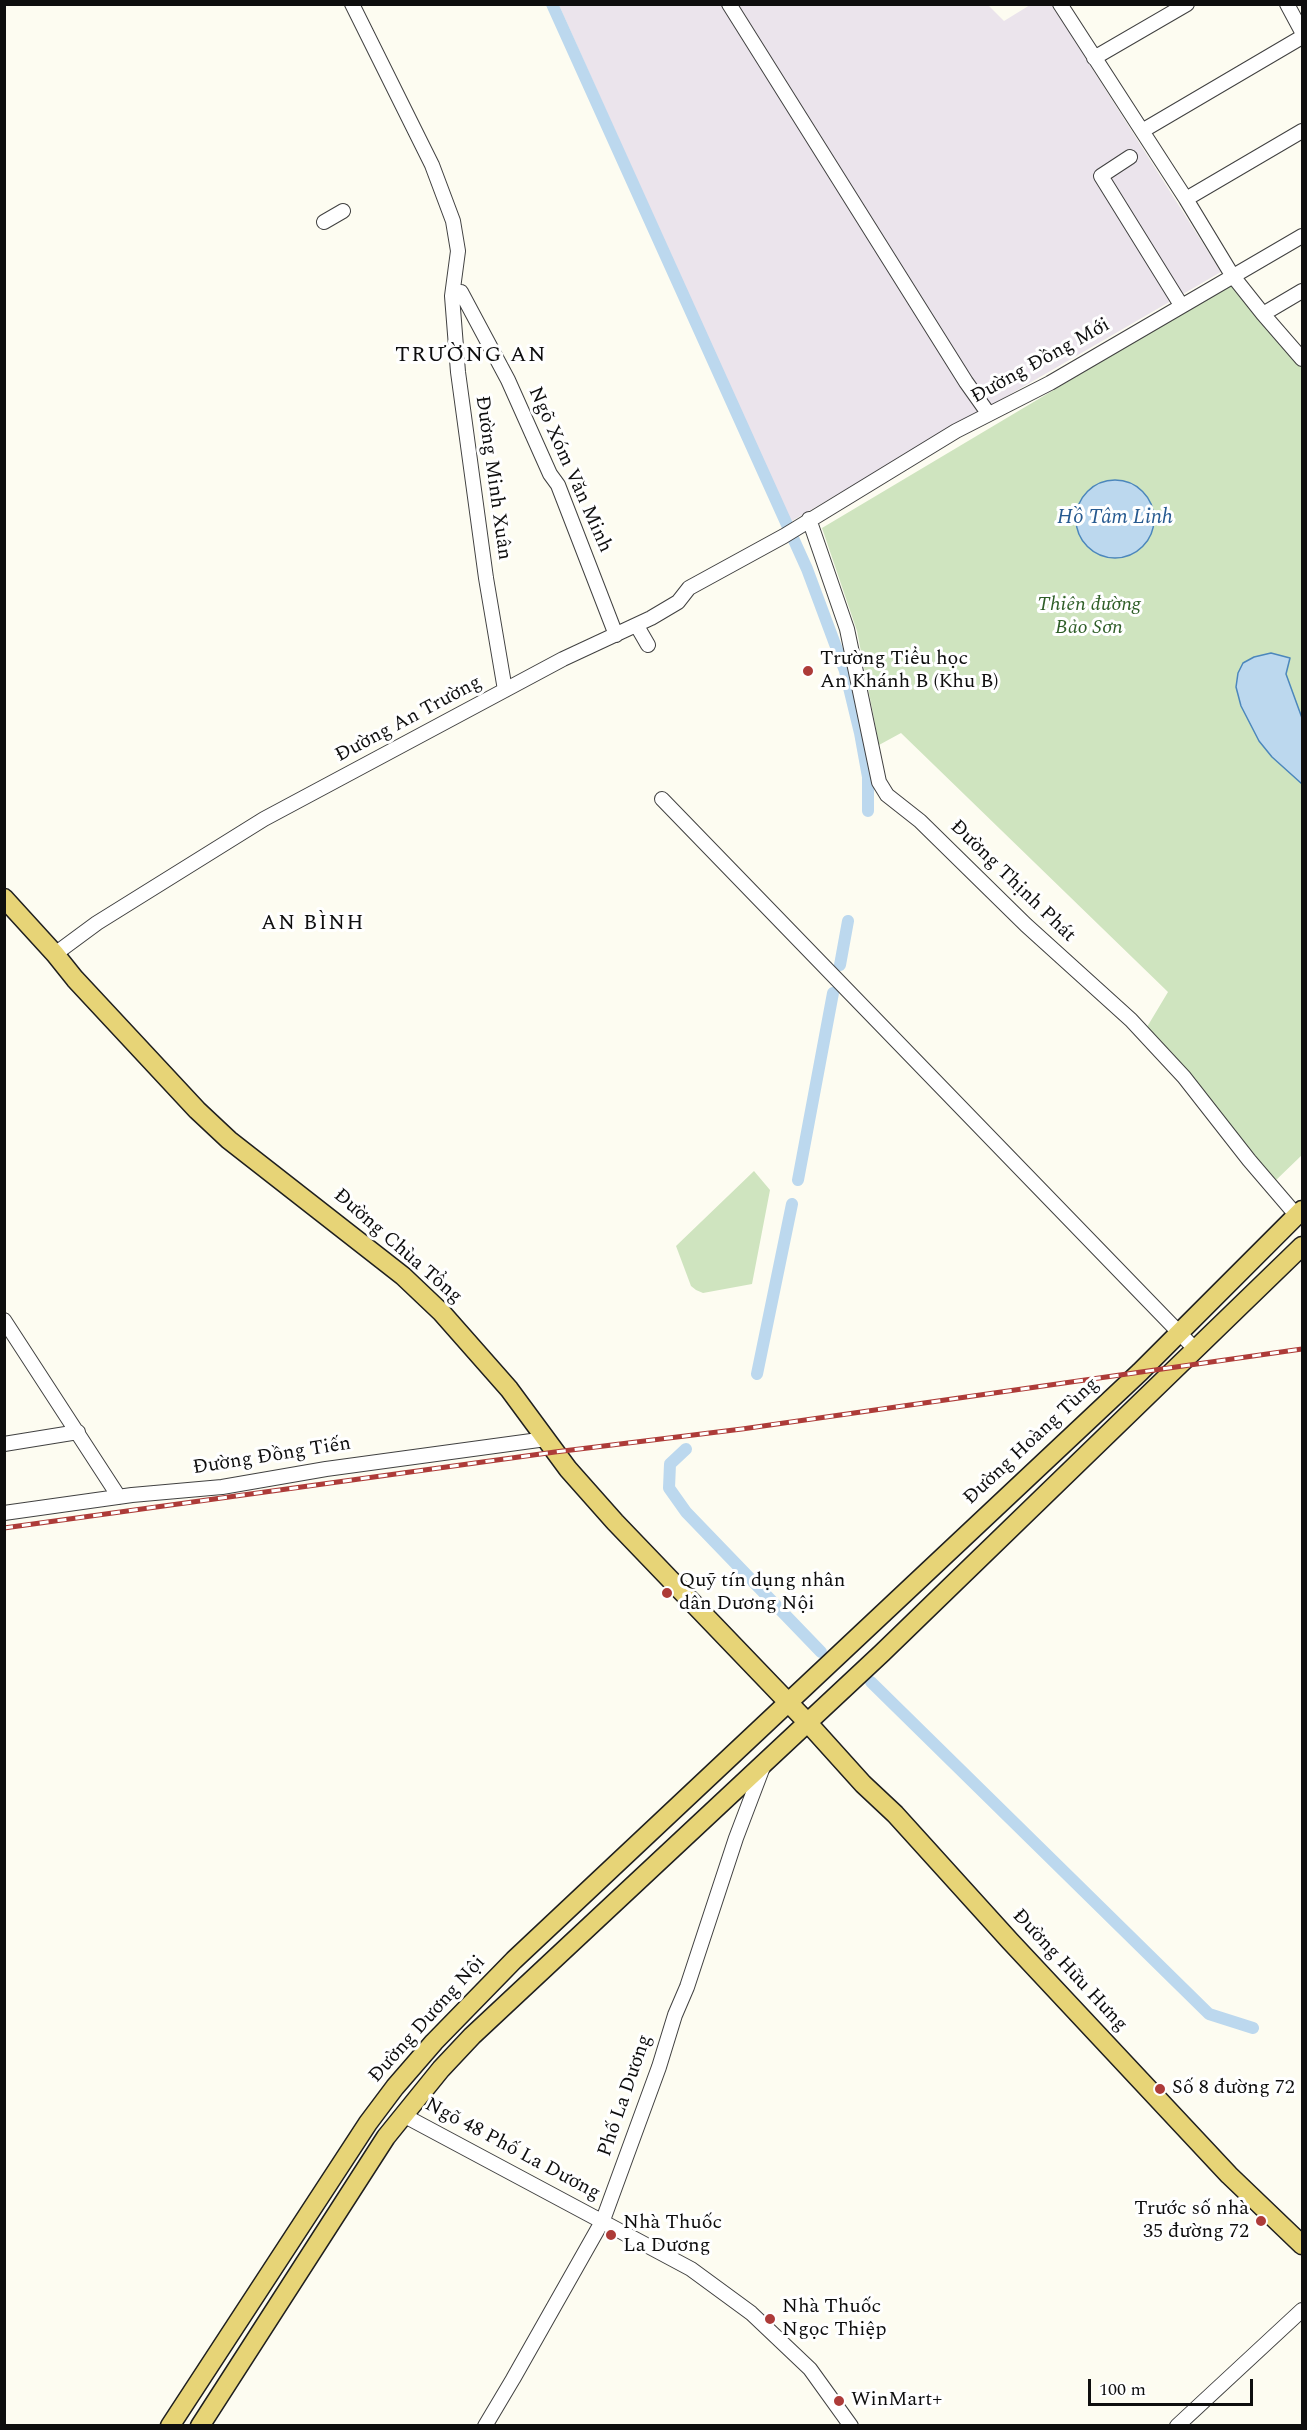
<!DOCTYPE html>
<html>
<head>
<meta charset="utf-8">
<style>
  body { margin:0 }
  #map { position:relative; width:1307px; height:2430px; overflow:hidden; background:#fdfcf1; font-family:Spectral,serif }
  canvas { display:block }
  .frame { position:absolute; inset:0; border:6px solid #0e0e0e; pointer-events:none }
  .scale { position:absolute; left:1088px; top:2379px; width:165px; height:27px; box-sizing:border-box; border:3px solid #0e0e0e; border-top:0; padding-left:8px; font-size:18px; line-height:21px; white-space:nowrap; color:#0e0e0e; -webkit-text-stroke:4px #fff; paint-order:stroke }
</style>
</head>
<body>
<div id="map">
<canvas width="1307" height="2430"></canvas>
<div class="frame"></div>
<div class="scale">100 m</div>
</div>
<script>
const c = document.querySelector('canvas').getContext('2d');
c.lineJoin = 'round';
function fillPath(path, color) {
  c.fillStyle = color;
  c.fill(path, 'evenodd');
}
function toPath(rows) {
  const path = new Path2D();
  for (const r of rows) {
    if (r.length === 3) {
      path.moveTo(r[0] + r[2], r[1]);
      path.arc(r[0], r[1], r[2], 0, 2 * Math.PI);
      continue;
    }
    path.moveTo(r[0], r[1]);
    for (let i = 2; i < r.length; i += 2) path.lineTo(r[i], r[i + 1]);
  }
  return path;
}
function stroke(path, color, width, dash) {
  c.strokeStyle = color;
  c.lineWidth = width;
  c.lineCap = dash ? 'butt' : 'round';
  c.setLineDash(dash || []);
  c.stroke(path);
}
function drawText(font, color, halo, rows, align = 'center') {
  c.font = font + ' Spectral,serif';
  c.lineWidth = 6;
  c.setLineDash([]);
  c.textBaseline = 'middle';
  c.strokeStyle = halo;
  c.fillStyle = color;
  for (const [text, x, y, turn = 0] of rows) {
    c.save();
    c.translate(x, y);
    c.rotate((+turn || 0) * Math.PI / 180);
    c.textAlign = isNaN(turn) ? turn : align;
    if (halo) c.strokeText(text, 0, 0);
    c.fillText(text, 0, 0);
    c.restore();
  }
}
fillPath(toPath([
  [987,4,1004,21,1030,5,1052,5,1221,272,790,522,559,5]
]), '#ebe4ec');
fillPath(toPath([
  [1230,285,1302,362,1302,1155,1274,1182,1147,1027,1168,992,901,733,879,745,857,631,822,528],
  [754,1171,770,1190,752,1284,703,1293,696,1290,691,1286,676,1246]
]), '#cfe4bf');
const water = toPath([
  [1115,519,39],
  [1271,653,1290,658,1286,674,1302,718,1302,784,1272,757,1259,741,1241,706,1236,687,1238,673,1243,663,1254,657,1271,653]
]);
fillPath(water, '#bcd8ee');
stroke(water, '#4c87bc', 1.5);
stroke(toPath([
  [552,4,807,569,845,671,860,733,868,777,868,811],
  [840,965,848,921],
  [798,1180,833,993],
  [757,1374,792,1204],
  [686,1449,670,1464,669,1488,686,1512,821,1652],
  [871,1682,1209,2014,1253,2028]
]), '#bcd8ee', 12);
const minor = toPath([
  [352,4,432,165,453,221,458,251,452,296,458,372,486,578,505,690],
  [729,4,966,382,988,413],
  [1060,4,1186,199,1232,275,1263,314,1302,359],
  [1287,4,1302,32],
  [1094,58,1187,4],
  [1142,131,1302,37],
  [1130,157,1101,176,1181,305],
  [1186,199,1302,131],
  [324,222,343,211],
  [461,292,508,380,550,474,558,485,616,635],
  [1263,314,1302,291],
  [809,519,847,629,879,782,887,795,920,821,1026,925,1131,1020,1184,1077,1249,1160,1297,1216],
  [637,626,648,645],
  [662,799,1195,1349],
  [55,954,97,923,264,819,563,659,651,618,678,602,689,588,784,536,956,431,1050,383,1302,236],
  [4,1320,119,1497],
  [4,1444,78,1432],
  [4,1513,132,1495,222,1487,326,1469,546,1439],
  [403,2115,691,2269,751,2313,810,2369,851,2426],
  [485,2426,513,2379,603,2220,659,2067,675,2015,687,1987,736,1838,763,1767],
  [1177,2426,1302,2310]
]);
const major = toPath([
  [4,898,55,954,75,979,197,1110,229,1140,403,1276,442,1313,509,1389,568,1469,615,1522,808,1723,863,1784,895,1814,1010,1941,1229,2175,1302,2245],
  [170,2426,368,2123,395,2087,434,2042,514,1960,1140,1372,1302,1210],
  [200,2426,386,2137,441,2069,472,2036,882,1653,1302,1246]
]);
stroke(minor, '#414141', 16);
stroke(major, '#1f1f1f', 21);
stroke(minor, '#fff', 14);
stroke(major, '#e7d477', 18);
const rail = toPath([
  [4,1528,555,1452,742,1429,1302,1349]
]);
stroke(rail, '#ad3b38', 5);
stroke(rail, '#fff', 3, [9]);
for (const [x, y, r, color] of [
  [808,671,6,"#ad3b38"],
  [667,1593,6,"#ad3b38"],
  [1160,2089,6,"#ad3b38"],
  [1261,2221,6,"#ad3b38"],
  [611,2235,6,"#ad3b38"],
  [770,2319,6,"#ad3b38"],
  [839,2401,6,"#ad3b38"]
]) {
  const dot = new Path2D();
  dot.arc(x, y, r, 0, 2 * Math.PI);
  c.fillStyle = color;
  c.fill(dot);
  stroke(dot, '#fff', 2);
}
drawText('20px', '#0e0e0e', '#fff', [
  ["Đường Đồng Mới",1041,362,-29],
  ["Ngõ Xóm Văn Minh",569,470,66],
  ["Đường Minh Xuân",492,478,82],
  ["Đường An Trường",409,720,-28],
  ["Đường Thịnh Phát",1012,882,44],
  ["Đường Chùa Tổng",397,1247,41],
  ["Đường Hoàng Tùng",1032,1442,-43],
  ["Đường Đồng Tiến",272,1457,-9],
  ["Đường Hữu Hưng",1069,1971,47],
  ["Đường Dương Nội",428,2020,-48],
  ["Phố La Dương",626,2096,-71],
  ["Ngõ 48 Phố La Dương",512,2150,28]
]);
drawText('italic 20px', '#2e5e27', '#fff', [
  ["Thiên đường",1089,606],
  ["Bảo Sơn",1089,629]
]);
drawText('20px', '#0e0e0e', '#fff', [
  ["Trường Tiểu học",820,660],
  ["An Khánh B (Khu B)",820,683],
  ["Quỹ tín dụng nhân",679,1582],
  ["dân Dương Nội",679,1605],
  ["Số 8 đường 72",1172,2089],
  ["Trước số nhà",1249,2210,"right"],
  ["35 đường 72",1249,2233,"right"],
  ["Nhà Thuốc",623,2224],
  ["La Dương",623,2247],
  ["Nhà Thuốc",782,2308],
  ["Ngọc Thiệp",782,2331],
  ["WinMart+",851,2401]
], 'left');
drawText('italic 21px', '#275a90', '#fff', [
  ["Hồ Tâm Linh",1115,519]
]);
c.letterSpacing = '1.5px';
drawText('21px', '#0e0e0e', '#fff', [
  ["AN BÌNH",313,925]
]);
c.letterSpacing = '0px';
c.letterSpacing = '1.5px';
drawText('22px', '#0e0e0e', '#fff', [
  ["TRƯỜNG AN",471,357]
]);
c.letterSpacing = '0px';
</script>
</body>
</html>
